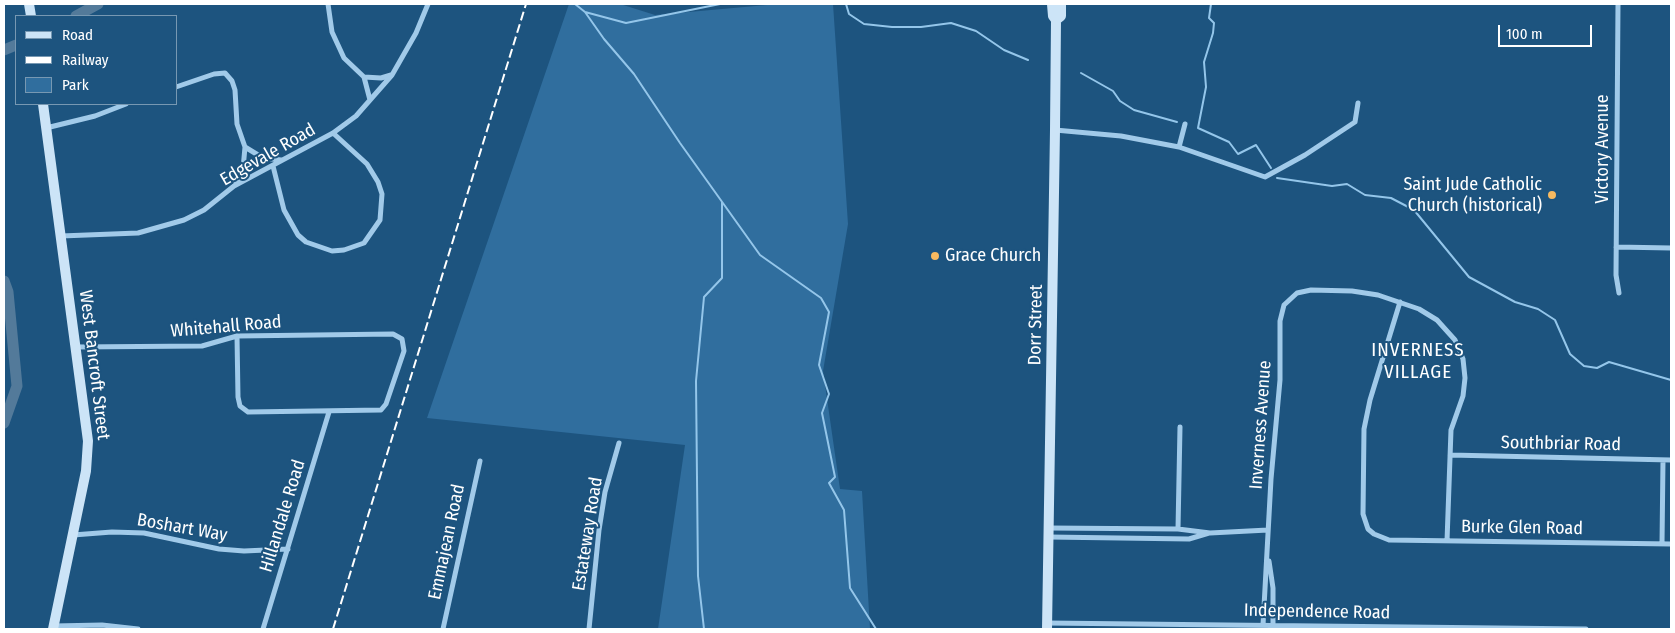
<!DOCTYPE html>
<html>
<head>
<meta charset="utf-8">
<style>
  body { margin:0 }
  #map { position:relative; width:1675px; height:633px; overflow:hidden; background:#1d547f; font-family:"Fira Sans Condensed",sans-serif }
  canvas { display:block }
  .frame { position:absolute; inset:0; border:5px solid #fff; pointer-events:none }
  .legend { position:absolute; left:15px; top:15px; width:162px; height:90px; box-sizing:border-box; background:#1d547f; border:1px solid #7798b2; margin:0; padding:6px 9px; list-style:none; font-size:15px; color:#fff }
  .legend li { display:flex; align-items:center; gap:10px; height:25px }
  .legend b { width:25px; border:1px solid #7798b2 }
  .scale { position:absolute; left:1498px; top:25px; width:94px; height:22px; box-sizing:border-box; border:2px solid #fff; border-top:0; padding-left:6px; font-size:15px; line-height:18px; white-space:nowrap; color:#fff; -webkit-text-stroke:4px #1d547f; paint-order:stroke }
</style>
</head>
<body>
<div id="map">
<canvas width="1675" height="633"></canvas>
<div class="frame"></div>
<ul class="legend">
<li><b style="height:6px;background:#cce4f7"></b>Road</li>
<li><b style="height:6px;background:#fff"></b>Railway</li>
<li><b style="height:14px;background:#306e9e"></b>Park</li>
</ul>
<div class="scale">100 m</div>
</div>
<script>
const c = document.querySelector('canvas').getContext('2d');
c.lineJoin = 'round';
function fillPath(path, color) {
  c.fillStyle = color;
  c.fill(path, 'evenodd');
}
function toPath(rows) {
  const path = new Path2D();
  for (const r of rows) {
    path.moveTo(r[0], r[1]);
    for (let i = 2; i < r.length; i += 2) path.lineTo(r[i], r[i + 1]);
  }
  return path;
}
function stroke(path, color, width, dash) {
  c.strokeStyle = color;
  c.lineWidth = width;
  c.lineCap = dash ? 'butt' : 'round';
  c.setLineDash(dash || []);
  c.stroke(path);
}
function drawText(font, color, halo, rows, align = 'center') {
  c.font = font + ' "Fira Sans Condensed",sans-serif';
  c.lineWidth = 4;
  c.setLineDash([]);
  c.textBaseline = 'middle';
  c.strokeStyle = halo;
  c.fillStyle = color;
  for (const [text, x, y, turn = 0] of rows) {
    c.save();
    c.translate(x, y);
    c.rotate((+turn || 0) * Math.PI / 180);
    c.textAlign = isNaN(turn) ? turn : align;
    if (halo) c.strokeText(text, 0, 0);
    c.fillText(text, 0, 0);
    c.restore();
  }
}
fillPath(toPath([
  [569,4,620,4,655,15,778,4,833,4,848,224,823,371,840,489,862,491,870,629,658,629,685,445,427,418]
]), '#306e9e');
stroke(toPath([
  [575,4,585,12,626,23,720,4],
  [846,4,849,14,864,24,892,27,921,27,951,23,976,31,1004,50,1028,60],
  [1211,4,1209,18,1214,23,1213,33,1204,62,1206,87,1198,128,1229,142,1238,154,1256,145,1271,168],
  [585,12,604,39,634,74,680,143,760,255,821,298,829,312,819,365,829,394,822,413,835,477,829,483,844,510,850,588,876,629],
  [1081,73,1113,91,1120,101,1134,110,1177,122],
  [1277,178,1332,186,1347,184,1365,195,1391,198,1414,210,1469,277,1515,302,1538,309,1555,320,1570,354,1584,366,1597,368,1609,362,1671,380],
  [704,629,698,576,696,381,704,297,722,278,722,202]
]), '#94c6ea', 2);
stroke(toPath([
  [76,16,98,4],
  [4,50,16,45],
  [4,281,8,292,17,386,4,423]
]), '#537a9a', 11);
stroke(toPath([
  [328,4,332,32,344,58,364,77,370,100],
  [1618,4,1616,275,1619,293],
  [364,77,381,78,391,75],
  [176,87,214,74,225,73,232,81,235,90,237,124,245,147,243,169,236,183],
  [46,128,95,116,126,104],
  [1055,130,1121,136,1179,147,1265,177,1305,155,1355,122,1358,103],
  [245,147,263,158,281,160],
  [1179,147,1185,124],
  [273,166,284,210,298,235,306,242,332,251,344,250,364,243,380,220,382,194,378,182,367,164,333,133],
  [61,236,138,233,184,220,204,210,234,186,333,133,356,116,392,75,416,33,428,4],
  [1616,247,1671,248],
  [1400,302,1370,400,1364,429,1363,514,1368,529,1374,534,1389,540,1671,544],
  [76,347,202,346,237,336,393,334,402,339,404,351,386,404,381,410,248,412,240,406,238,397,237,336],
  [1450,455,1671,460],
  [1049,528,1178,529,1210,533,1268,530],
  [1178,529,1180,427],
  [73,535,112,532,144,533,219,549,244,551,288,549],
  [1049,537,1189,539,1209,533],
  [1662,544,1663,460],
  [1269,561,1273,588,1273,625],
  [1047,623,1586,629],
  [1263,625,1271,479,1280,380,1280,321,1284,305,1297,293,1311,290,1352,291,1378,295,1419,309,1437,320,1455,340,1463,359,1465,378,1463,396,1451,430,1447,541],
  [54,626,102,625,138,629],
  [263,629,329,412],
  [443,629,480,461],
  [589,629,599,530,605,492,619,443]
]), '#a1cae9', 5);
stroke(toPath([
  [29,4,31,16],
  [1056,20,1061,16,1061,4],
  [43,104,88,441,86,471,53,629],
  [1047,629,1055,130,1056,20,1053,16,1052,4]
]), '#cce4f7', 10);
stroke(toPath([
  [333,629,526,4]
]), '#fff', 2, [9, 4]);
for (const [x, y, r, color] of [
  [1552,195,5,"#f8ba60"],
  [935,256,5,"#f8ba60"]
]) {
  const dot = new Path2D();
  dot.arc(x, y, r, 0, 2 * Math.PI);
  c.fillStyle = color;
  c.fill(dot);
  stroke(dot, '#1d547f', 2);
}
drawText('18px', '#fff', '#1d547f', [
  ["Victory Avenue",1603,149,-90],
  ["Edgevale Road",268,155,-30],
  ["Dorr Street",1036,325,-89],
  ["Whitehall Road",226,327,-5],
  ["West Bancroft Street",94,365,83],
  ["Inverness Avenue",1261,425,-86],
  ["Southbriar Road",1561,444,1],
  ["Hillandale Road",283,516,-73],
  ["Boshart Way",182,528,10],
  ["Burke Glen Road",1522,528,1],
  ["Estateway Road",588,534,-81],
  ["Emmajean Road",447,542,-78],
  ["Independence Road",1317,612,1]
]);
drawText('18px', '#fff', '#1d547f', [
  ["Saint Jude Catholic",1542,185],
  ["Church (historical)",1542,206],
  ["Grace Church",945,256,"left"]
], 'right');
c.letterSpacing = '1px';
drawText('19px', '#fff', '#1d547f', [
  ["INVERNESS",1418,351],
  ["VILLAGE",1418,373]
]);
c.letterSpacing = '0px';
</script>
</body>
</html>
